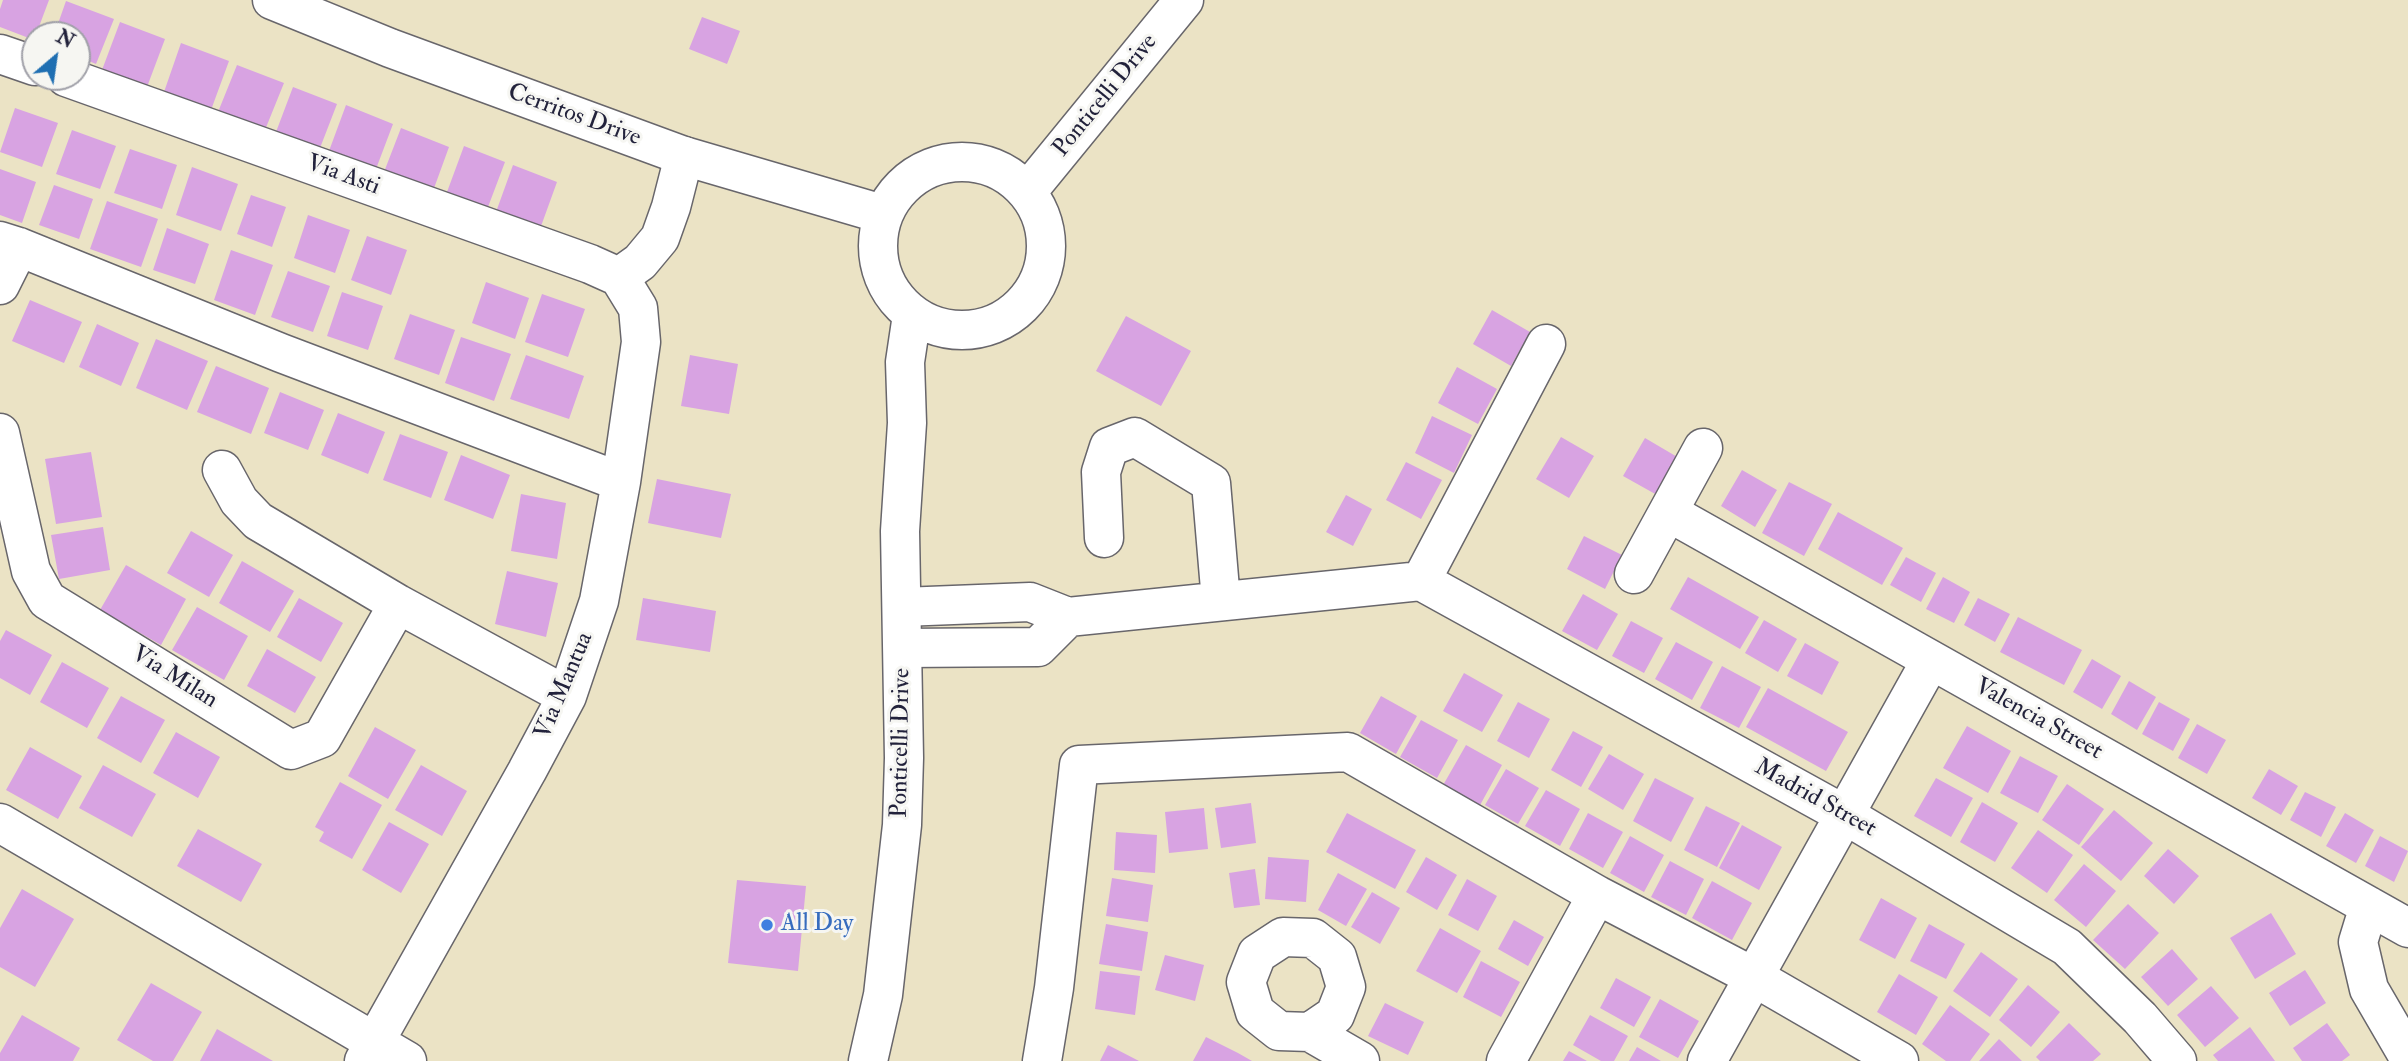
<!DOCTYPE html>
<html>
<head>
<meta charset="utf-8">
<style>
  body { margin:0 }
  #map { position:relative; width:2408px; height:1061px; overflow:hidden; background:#ebe3c5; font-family:"IM FELL Double Pica",serif }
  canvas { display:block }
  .north { position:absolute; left:21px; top:21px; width:70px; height:70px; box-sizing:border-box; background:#f6f6f2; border:2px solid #a1a1a9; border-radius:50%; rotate:29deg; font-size:19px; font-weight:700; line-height:28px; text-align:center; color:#22223b }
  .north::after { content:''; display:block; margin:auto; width:24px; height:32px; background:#1f6fb2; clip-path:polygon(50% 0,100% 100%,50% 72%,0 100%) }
</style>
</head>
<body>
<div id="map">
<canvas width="2408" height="1061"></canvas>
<div class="north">N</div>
</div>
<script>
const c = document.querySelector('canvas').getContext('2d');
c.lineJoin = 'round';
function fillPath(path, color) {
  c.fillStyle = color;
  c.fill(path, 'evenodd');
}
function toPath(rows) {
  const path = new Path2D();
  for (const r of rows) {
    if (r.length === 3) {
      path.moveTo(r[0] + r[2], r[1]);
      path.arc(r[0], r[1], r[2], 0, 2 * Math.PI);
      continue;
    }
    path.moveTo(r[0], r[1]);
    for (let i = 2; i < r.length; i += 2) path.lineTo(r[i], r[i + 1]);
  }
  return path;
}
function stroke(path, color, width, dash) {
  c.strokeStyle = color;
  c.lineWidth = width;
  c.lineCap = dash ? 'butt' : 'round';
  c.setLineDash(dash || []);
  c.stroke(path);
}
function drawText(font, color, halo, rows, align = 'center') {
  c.font = font + ' "IM FELL Double Pica",serif';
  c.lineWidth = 6;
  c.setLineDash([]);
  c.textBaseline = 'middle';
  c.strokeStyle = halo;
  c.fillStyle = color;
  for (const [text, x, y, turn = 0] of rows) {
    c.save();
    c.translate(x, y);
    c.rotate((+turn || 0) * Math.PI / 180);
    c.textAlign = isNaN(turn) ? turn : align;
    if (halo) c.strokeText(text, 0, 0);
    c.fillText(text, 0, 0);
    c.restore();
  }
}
fillPath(toPath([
  [3,0,49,0,34,40,0,27,0,9],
  [66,1,114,19,96,64,77,56,77,35,54,35],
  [702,17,740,31,727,64,689,49],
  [120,22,165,39,147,87,102,70],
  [181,43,229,61,211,110,164,92],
  [237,65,284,83,265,130,218,112],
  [293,87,337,104,320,148,276,132],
  [346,105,393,124,376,169,329,151],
  [15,108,58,123,42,167,0,152],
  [401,128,449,147,433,191,384,172],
  [72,130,116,146,100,189,56,174],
  [464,146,505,162,488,207,447,192],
  [130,149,177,165,162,209,114,193],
  [513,165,557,182,540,229,496,212],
  [192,167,238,184,221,231,176,215],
  [0,169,36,182,22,223,0,215],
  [54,185,93,199,79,239,39,225],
  [251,195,286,207,272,247,237,234],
  [107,201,158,219,141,267,90,249],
  [308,215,350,230,335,273,294,258],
  [167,228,209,244,195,284,153,270],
  [367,236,407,250,391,295,351,280],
  [231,250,273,265,255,315,214,300],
  [288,271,330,286,313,332,271,317],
  [486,282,529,298,515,339,472,323],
  [342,292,383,306,368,350,327,336],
  [542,294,585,309,568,357,525,342],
  [30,300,82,322,64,363,12,341],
  [1492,310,1530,332,1511,366,1473,344],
  [410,314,455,330,439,375,394,359],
  [1126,316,1191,351,1161,406,1096,371],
  [97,324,139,343,121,386,79,367],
  [461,337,511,354,494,401,445,383],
  [156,339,208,361,187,410,136,388],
  [526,355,584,376,569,419,510,399],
  [690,355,738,364,729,414,681,406],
  [216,366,269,388,251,434,197,412],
  [1457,367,1497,389,1478,424,1438,403],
  [280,392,324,410,308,450,264,433],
  [338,413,385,432,368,474,321,455],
  [1432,416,1472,435,1454,473,1415,453],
  [400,434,448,452,431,498,383,480],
  [1561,437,1594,456,1569,498,1536,479],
  [1645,438,1679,458,1657,495,1623,476],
  [91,452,102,517,56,524,45,459],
  [461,455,510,475,493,519,444,500],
  [1406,462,1442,480,1421,519,1386,500],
  [1742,470,1777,490,1755,527,1721,506],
  [657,479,731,494,721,538,648,523],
  [1789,482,1832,504,1804,556,1762,533],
  [521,494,566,503,557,559,511,551],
  [1346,495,1372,509,1353,546,1326,532],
  [1838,512,1903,548,1882,585,1818,549],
  [103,527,110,570,59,579,51,535],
  [191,531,233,555,209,597,167,573],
  [1584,536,1622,555,1605,589,1567,569],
  [1906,557,1936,573,1921,602,1890,585],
  [242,561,294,591,270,632,219,603],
  [126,565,186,599,161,645,100,610],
  [507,571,558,583,546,637,495,624],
  [1688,577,1759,617,1740,649,1670,609],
  [1943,577,1970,592,1954,623,1926,609],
  [1583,594,1618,614,1597,650,1562,631],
  [299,598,343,623,321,662,277,637],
  [643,598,716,611,710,652,636,640],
  [1978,598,2010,614,1995,642,1964,625],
  [197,607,248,636,224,680,172,650],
  [2018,617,2082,650,2064,685,2000,652],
  [1764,620,1797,639,1778,672,1745,653],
  [1631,621,1663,638,1644,673,1612,656],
  [6,630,52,655,30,695,0,678,0,641],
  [1676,642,1713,662,1692,700,1655,679],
  [1805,643,1839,662,1822,695,1787,676],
  [267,649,316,677,295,713,247,686],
  [2092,659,2121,676,2102,709,2073,692],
  [62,662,109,688,87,728,40,702],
  [1722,666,1761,687,1739,728,1700,708],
  [1464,673,1503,695,1482,732,1443,711],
  [2129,681,2156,697,2137,730,2111,714],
  [1768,688,1848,732,1826,771,1746,727],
  [121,696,165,720,141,763,97,738],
  [1381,696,1417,716,1396,754,1360,733],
  [1518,702,1550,719,1529,758,1497,741],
  [2159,702,2190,719,2173,751,2142,734],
  [1421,720,1458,740,1437,778,1400,757],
  [2197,724,2226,740,2207,774,2178,758],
  [1967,726,2011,751,1988,793,1943,768],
  [375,727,416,750,388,799,348,776],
  [1573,731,1603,747,1581,787,1551,770],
  [176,732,220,757,198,798,153,773],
  [1466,745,1502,765,1479,807,1442,787],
  [30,747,82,776,58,819,6,790],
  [1609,754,1644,774,1623,810,1588,789],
  [2020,756,2058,776,2038,813,2000,793],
  [103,765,156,794,132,837,79,808],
  [421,765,467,791,442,836,395,810],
  [1506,769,1539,788,1518,824,1485,805],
  [2269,769,2298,786,2281,815,2252,798],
  [1655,778,1694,798,1671,842,1633,821],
  [1936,778,1973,798,1951,837,1914,816],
  [340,782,382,805,352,859,319,841,324,832,315,827],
  [2067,784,2104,809,2079,845,2042,820],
  [1546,790,1580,809,1560,846,1525,826],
  [2305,792,2336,807,2321,837,2290,820],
  [1982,802,2018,823,1995,862,1960,842],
  [1251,803,1256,843,1221,848,1215,808],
  [1706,806,1740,823,1717,867,1684,850],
  [1204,808,1208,849,1169,853,1165,812],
  [2114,810,2153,843,2121,881,2081,847],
  [1347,813,1416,850,1395,889,1326,852],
  [1588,813,1623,832,1603,868,1569,849],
  [2345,813,2374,830,2356,863,2326,846],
  [389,822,429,844,401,893,362,870],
  [1742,825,1782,847,1759,890,1719,868],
  [198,829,262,864,241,902,177,866],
  [2038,830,2073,855,2047,893,2011,868],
  [1116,832,1157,835,1155,873,1114,870],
  [1630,836,1664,855,1644,892,1610,873],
  [2380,836,2408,851,2394,882,2365,866],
  [2168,849,2199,876,2174,904,2144,876],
  [1268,857,1309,860,1306,902,1265,899],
  [1426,857,1457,875,1437,910,1406,892],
  [1670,861,1704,879,1686,915,1651,897],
  [2084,864,2116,891,2086,927,2054,900],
  [1255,869,1260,905,1234,908,1229,873],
  [1338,873,1367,889,1346,926,1318,910],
  [1112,878,1153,885,1148,922,1106,916],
  [1467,879,1497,896,1478,931,1448,915],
  [737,880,806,886,798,971,728,963],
  [1712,881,1752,903,1732,940,1692,918],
  [22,889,74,919,35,987,0,967,0,928],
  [1372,892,1400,908,1380,944,1351,927],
  [1881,898,1917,918,1895,959,1859,940],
  [2128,904,2159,933,2125,969,2093,940],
  [2271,913,2296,954,2255,979,2230,938],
  [1514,920,1544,937,1528,966,1498,949],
  [1106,924,1148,932,1142,971,1099,964],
  [1929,924,1965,944,1946,979,1910,961],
  [1440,928,1481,951,1457,993,1416,971],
  [2172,949,2198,979,2168,1006,2141,977],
  [1981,952,2018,979,1990,1017,1953,991],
  [1165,955,1204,965,1195,1001,1155,990],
  [1481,961,1520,982,1501,1017,1463,997],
  [2305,970,2326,1003,2290,1026,2269,993],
  [1100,971,1140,976,1135,1015,1095,1009],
  [1899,974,1938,997,1916,1035,1877,1012],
  [1616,978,1651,997,1634,1027,1600,1008],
  [151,983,202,1012,173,1061,153,1061,117,1040],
  [2028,985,2060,1012,2031,1047,1999,1020],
  [2211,986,2239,1018,2205,1047,2177,1015],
  [1660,999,1699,1021,1678,1058,1639,1037],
  [1385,1003,1424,1022,1408,1055,1368,1036],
  [1950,1005,1990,1034,1970,1061,1946,1061,1922,1044],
  [22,1015,80,1048,73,1061,0,1061,0,1053],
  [1590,1015,1628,1036,1614,1061,1601,1061,1573,1045],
  [2069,1023,2101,1054,2093,1061,2040,1061,2036,1057],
  [2327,1023,2350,1055,2342,1061,2302,1061,2293,1048],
  [2250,1027,2275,1061,2218,1061,2213,1055],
  [217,1029,273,1061,200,1061],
  [1206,1037,1238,1053,1252,1061,1193,1061],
  [1999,1039,2022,1061,1979,1061],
  [1108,1045,1139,1061,1100,1061],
  [1637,1047,1661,1061,1629,1061],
  [1569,1051,1587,1061,1563,1061]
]), '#d8a3e2');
const minor = toPath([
  [0,54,35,66],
  [66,77,590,264,619,277],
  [0,241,19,247,281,353,621,482],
  [619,277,640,262,660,238,671,207,684,156],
  [0,285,19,247],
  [0,433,31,571,47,600,291,750,322,738,398,604],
  [222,470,239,501,258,521,398,604,567,696],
  [1668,512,2408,928],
  [1104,538,1101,472,1109,447,1135,437,1211,483,1221,601],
  [1634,574,1703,448],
  [1421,581,1845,815,2067,947,2140,1018,2177,1061],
  [1421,581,1546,344],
  [902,607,1030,602,1068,617,1421,581],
  [903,648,1038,647,1068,617],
  [0,823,407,1061],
  [2369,906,2358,942,2369,989,2408,1056],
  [1310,1032,1335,1015,1346,987,1337,957,1313,938,1283,937,1257,954,1246,982,1255,1012,1279,1031,1310,1032,1360,1061],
  [364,1061,527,771,567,696,599,601,621,482,641,342,638,308,619,277],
  [1042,1061,1054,988,1079,765,1348,752,1597,895,1754,977,1899,1061],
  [1506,1061,1597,895],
  [1707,1061,1931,660]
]);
const tertiary = toPath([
  [272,0,390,48,684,156,882,214],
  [962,246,84],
  [1027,192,1184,0],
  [868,1061,883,995,902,825,904,758,900,531,907,423,905,362,912,315]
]);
stroke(minor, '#68666b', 41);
stroke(tertiary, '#68666b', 41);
stroke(minor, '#fff', 38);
stroke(tertiary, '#fff', 38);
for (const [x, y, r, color] of [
  [767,925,7,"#3f7fe0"]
]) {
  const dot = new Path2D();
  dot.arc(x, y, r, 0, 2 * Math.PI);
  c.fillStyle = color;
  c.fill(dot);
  stroke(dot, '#f6f6f2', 2.5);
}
drawText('24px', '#22223b', '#f6f6f2', [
  ["Ponticelli Drive",1106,96,-51],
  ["Cerritos Drive",574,116,20],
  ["Via Asti",343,176,20],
  ["Via Milan",174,678,32],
  ["Via Mantua",565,686,-67],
  ["Valencia Street",2038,720,29],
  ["Ponticelli Drive",902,743,-89],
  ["Madrid Street",1815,799,29]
]);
drawText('24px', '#366cbe', '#f6f6f2', [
  ["All Day",781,925]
], 'left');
</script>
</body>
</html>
